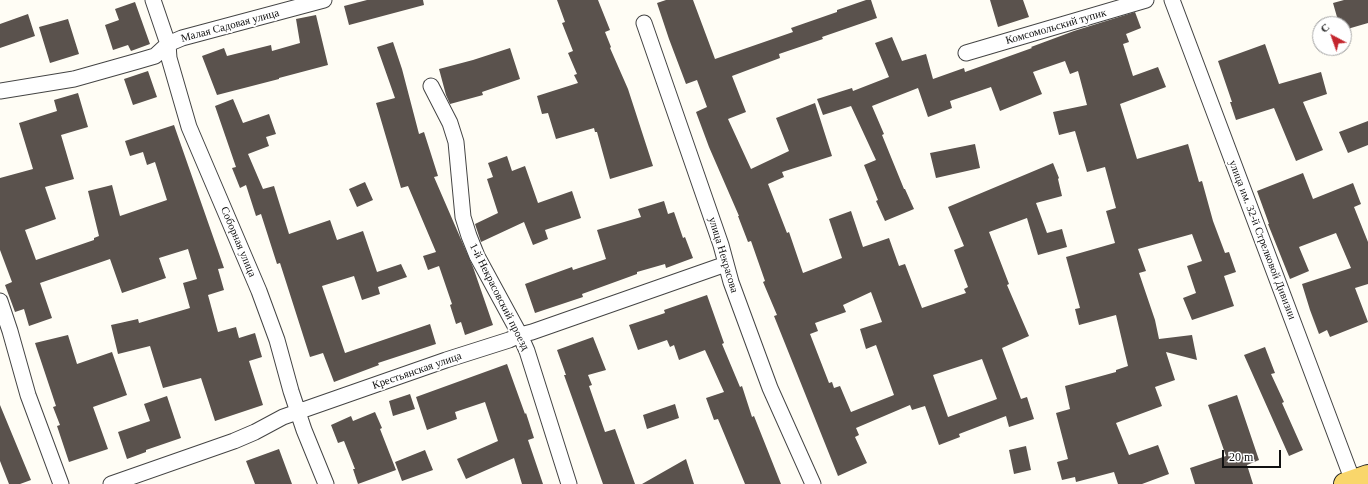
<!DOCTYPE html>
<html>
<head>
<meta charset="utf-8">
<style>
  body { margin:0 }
  #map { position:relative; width:1368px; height:484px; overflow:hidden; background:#fffdf5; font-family:Georgia,serif }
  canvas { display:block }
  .north { position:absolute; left:1312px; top:16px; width:40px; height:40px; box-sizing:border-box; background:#fff; border:1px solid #a0a0a0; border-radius:50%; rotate:319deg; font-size:11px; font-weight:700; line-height:16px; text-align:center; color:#111 }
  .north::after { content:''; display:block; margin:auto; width:14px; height:18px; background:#c4262e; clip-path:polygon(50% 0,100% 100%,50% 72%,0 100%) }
  .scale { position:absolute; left:1222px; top:450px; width:59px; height:18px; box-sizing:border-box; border:2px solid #111; border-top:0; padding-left:5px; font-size:12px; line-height:14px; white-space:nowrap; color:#111; -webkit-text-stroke:3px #fff; paint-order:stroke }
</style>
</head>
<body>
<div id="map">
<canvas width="1368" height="484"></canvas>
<div class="north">С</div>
<div class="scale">20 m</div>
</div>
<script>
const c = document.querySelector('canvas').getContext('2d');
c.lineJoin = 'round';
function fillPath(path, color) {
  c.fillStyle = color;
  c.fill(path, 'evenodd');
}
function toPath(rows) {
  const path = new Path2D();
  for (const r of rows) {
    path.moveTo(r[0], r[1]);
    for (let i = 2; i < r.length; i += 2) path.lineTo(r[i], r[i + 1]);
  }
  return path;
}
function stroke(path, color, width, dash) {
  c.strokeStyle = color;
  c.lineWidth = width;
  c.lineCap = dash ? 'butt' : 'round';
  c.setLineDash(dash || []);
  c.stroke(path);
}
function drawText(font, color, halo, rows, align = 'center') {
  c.font = font + ' Georgia,serif';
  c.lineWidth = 4;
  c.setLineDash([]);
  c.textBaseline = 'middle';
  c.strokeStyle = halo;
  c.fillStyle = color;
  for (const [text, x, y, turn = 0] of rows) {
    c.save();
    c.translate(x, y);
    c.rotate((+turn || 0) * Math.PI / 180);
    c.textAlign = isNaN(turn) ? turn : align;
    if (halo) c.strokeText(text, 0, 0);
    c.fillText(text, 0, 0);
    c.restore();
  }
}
fillPath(toPath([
  [367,0,423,0,424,5,349,25,344,6],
  [557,0,598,0,610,30,605,32,611,47,610,48,628,89,653,166,610,179,597,132,595,132,594,128,556,139,548,113,542,114,537,96,578,83,574,75,577,74,568,53,573,51,562,23,565,22],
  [666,0,693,0,715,59,793,32,791,28,837,12,837,10,866,0,871,0,877,18,822,37,823,39,779,54,780,58,732,76,746,112,728,119,751,169,789,151,776,118,815,103,832,156,782,172,784,177,768,184,787,233,789,232,803,273,842,258,829,219,851,211,863,247,889,238,899,266,905,264,922,308,966,293,964,289,968,287,954,250,964,246,948,207,1053,163,1059,178,1058,179,1062,196,1036,203,1047,233,1062,229,1067,247,1038,255,1027,218,989,232,1009,284,1007,285,1029,336,1002,348,1021,399,1027,397,1034,419,1009,427,1006,416,959,434,960,437,939,445,925,406,912,410,910,405,856,428,859,435,855,437,867,463,838,476,774,316,777,315,763,282,765,281,751,241,748,242,738,216,739,216,709,147,696,112,707,107,697,80,686,84,669,39,657,3],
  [871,292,882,322,860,329,866,349,876,345,894,395,851,412,840,386,834,388,832,382,829,383,810,334,818,331,815,323,846,312,843,305],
  [982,359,997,399,948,417,933,375],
  [990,0,1023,0,1029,17,998,27],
  [1344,0,1368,0,1368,23,1344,30,1344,24,1339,24,1333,3],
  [135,2,150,44,131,51,128,45,113,50,105,25,119,20,115,9],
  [1135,12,1141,28,1126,34,1129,42,1123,44,1133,76,1158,67,1166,87,1120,104,1137,159,1188,144,1199,182,1202,181,1213,221,1225,253,1229,252,1236,272,1224,276,1234,306,1192,320,1183,298,1196,293,1187,266,1202,261,1192,234,1138,249,1146,271,1139,273,1155,320,1159,339,1192,335,1197,360,1166,352,1175,380,1155,387,1162,406,1116,423,1129,455,1158,445,1169,474,1142,484,1118,484,1114,472,1076,482,1075,477,1062,480,1057,462,1068,459,1056,413,1070,409,1065,386,1116,372,1116,370,1128,366,1116,315,1079,325,1075,309,1080,308,1066,257,1115,243,1106,211,1116,208,1105,167,1087,172,1075,131,1059,135,1053,112,1087,105,1078,71,1070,74,1065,61,1033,72,1042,94,1000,111,991,87,950,101,952,108,928,117,918,88,872,106,884,134,882,135,904,189,905,189,914,209,885,221,876,201,878,200,864,165,876,160,851,106,823,115,817,99,852,88,853,91,889,77,875,43,892,37,902,61,926,54,933,79,964,68,965,72,1032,48,1031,47,1074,31],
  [28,14,35,36,0,48,0,24],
  [316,15,328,65,279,78,279,79,217,95,202,56,224,48,227,56,271,45,272,51,300,43,296,19],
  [68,19,79,54,50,63,39,27],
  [393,42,402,69,419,134,424,132,438,176,434,177,473,267,493,325,465,335,461,322,456,324,450,305,452,304,439,266,428,270,423,256,436,252,408,186,401,188,376,103,395,98,377,47],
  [1265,44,1279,84,1321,72,1327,94,1303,102,1323,150,1296,161,1274,108,1236,120,1230,102,1232,102,1218,61],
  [510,48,520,79,482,92,483,95,450,104,446,95,439,69,473,60],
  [148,71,157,97,133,105,124,79],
  [78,93,88,127,61,135,74,179,45,187,56,219,25,230,36,260,94,240,94,238,99,236,88,191,112,185,120,216,167,200,155,162,147,165,143,152,130,156,125,141,174,125,224,268,218,269,224,290,208,295,218,332,236,327,239,338,255,333,262,357,249,361,263,405,215,421,201,378,163,388,150,346,118,354,111,325,138,319,139,323,190,308,183,283,197,279,188,249,159,258,166,278,122,293,110,259,40,283,52,318,29,326,24,309,15,312,5,285,12,282,0,250,0,178,33,169,19,123,57,111,54,100],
  [233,99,243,123,269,114,276,134,266,137,269,146,248,154,263,189,274,186,289,234,330,220,337,240,363,231,377,272,401,264,407,277,378,287,380,294,362,300,354,276,322,286,345,353,430,324,436,344,378,363,379,365,334,382,323,353,310,357,280,263,277,264,261,214,256,216,246,185,240,188,232,168,236,167,215,106],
  [1368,121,1368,145,1348,153,1339,132],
  [975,144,980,168,936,178,930,153],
  [507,156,512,171,525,166,538,203,572,191,581,218,545,230,548,239,533,245,524,222,481,242,475,224,498,213,487,179,493,177,488,163],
  [1303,173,1313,199,1353,183,1361,204,1354,207,1368,242,1368,284,1355,288,1368,322,1330,337,1327,330,1319,334,1310,310,1302,284,1351,268,1336,233,1299,247,1309,271,1290,279,1268,224,1269,224,1257,191],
  [365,182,373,200,357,207,349,189],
  [664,201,668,214,674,212,683,238,685,237,693,258,666,268,665,264,637,272,637,274,582,294,583,297,535,313,525,284,572,267,573,270,606,259,597,230,641,217,638,209],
  [707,295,724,343,722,344,740,387,742,386,752,417,754,416,781,484,745,484,718,419,714,420,706,398,724,392,705,350,679,360,674,345,670,347,667,340,638,350,629,325,665,313,664,310],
  [68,335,77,364,112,352,127,395,93,407,108,449,69,462,57,426,60,425,53,407,56,406,35,343],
  [593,337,606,370,588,375,592,385,589,386,605,432,615,429,635,484,603,484,564,375,566,375,557,350],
  [1265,347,1275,373,1271,374,1284,402,1282,403,1303,450,1289,456,1244,355],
  [507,364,525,414,526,413,534,438,528,440,543,484,522,484,514,458,466,479,457,459,498,441,485,402,455,412,457,419,427,430,416,397],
  [410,394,415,409,393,416,389,401],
  [1237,395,1259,460,1247,465,1253,484,1195,484,1190,468,1226,456,1208,405],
  [167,396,181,438,146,450,146,452,127,459,118,432,150,421,144,404],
  [675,404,679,418,647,429,643,415],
  [0,405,31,480,20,484,9,484,0,461],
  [375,412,382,428,380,429,396,470,358,484,353,469,355,469,344,441,338,443,331,425,351,416,353,421],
  [1026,446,1031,470,1014,474,1009,450],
  [279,449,292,484,255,484,246,461],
  [425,450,433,470,402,481,395,462],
  [686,459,694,484,642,484]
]), '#5a524d');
const minor = toPath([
  [153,0,168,44,169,58,189,127,259,291,277,340,291,391,304,430,326,484],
  [1172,0,1354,484],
  [644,23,721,245,731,282,770,388,813,484],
  [966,53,1146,0],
  [431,86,450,123,456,142,463,217,469,236,477,256,520,335,527,351,569,484],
  [0,91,74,79,138,61,155,56,168,44,182,38,324,0],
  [0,301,10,331,28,395,61,484],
  [111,484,234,441,255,432,283,417,446,360,509,340,520,335,532,332,726,264]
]);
const primary = toPath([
  [1345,484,1368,476]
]);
stroke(minor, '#444', 17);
stroke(primary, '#222', 24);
stroke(minor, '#fff', 15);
stroke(primary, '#f9d66b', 22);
drawText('11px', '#111', '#fff', [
  ["Малая Садовая улица",230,26,-15],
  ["Комсомольский тупик",1056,27,-16],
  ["улица им. 32-й Стрелковой Дивизии",1262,240,69],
  ["Соборная улица",238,242,67],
  ["улица Некрасова",723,255,73],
  ["1-й Некрасовский проезд",499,297,63],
  ["Крестьянская улица",417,371,-19]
]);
</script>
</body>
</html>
